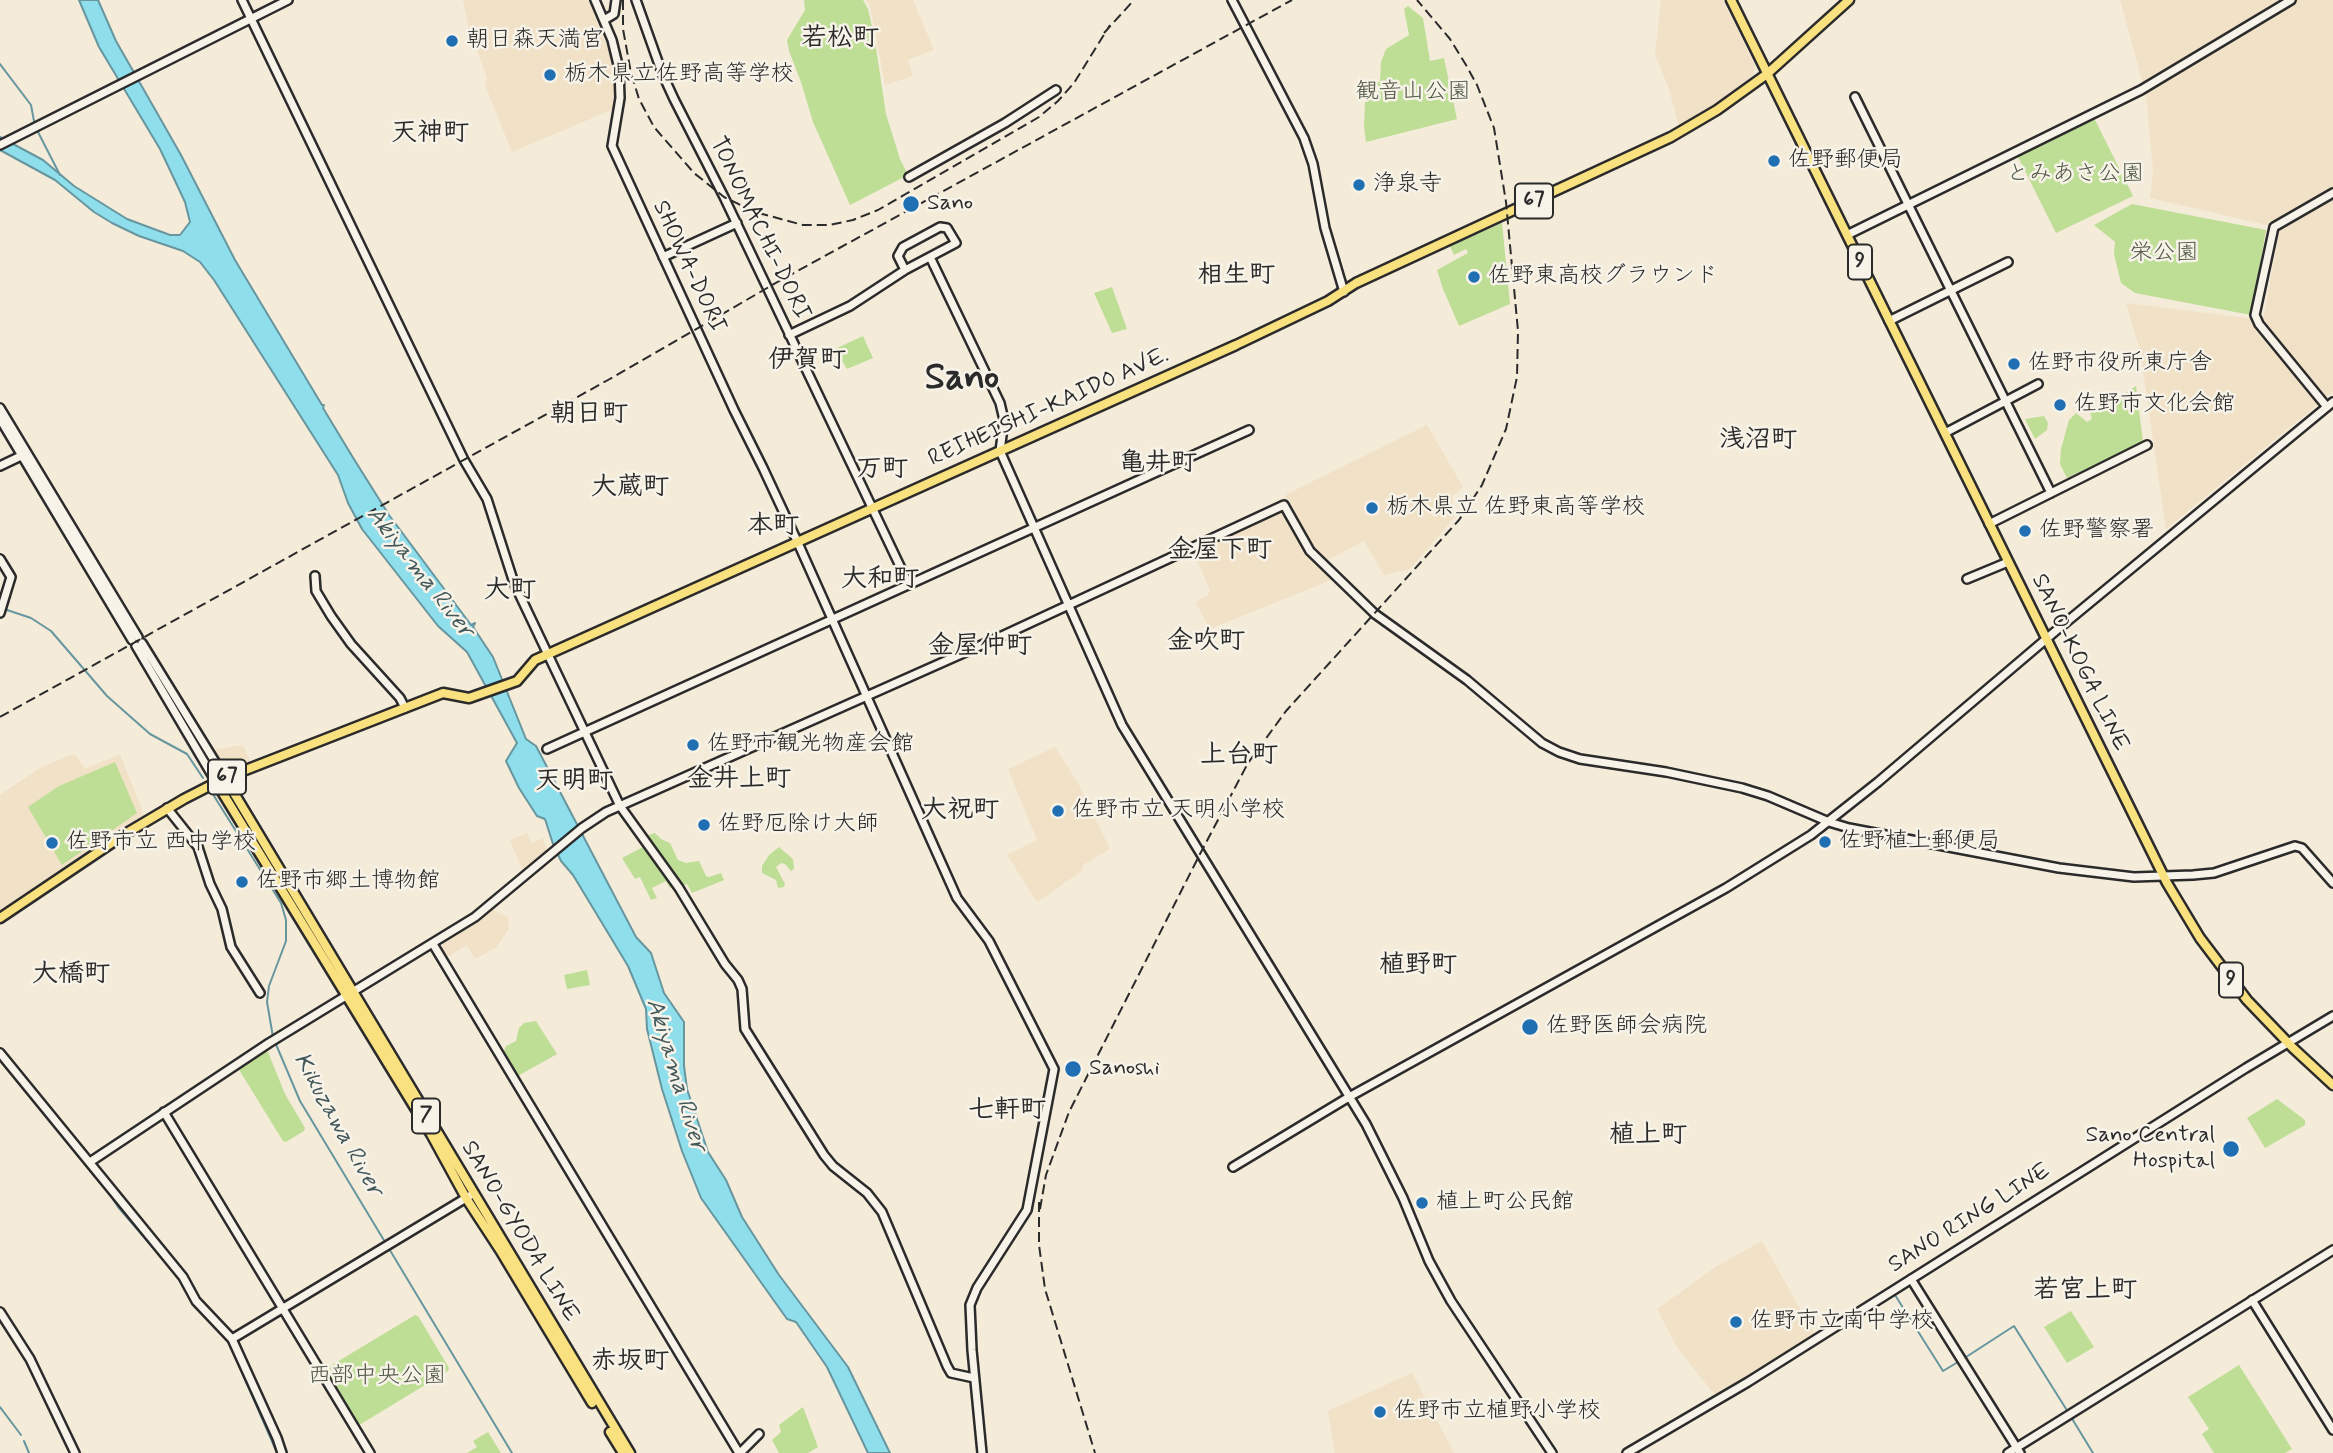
<!DOCTYPE html>
<html>
<head>
<meta charset="utf-8">
<style>
  body { margin:0 }
  canvas { display:block; background:#f4ebd9 }
</style>
</head>
<body>
<canvas width="2333" height="1453"></canvas>
<script>
const c = document.querySelector('canvas').getContext('2d');
c.lineJoin = 'round';
function fillPath(path, color) {
  c.fillStyle = color;
  c.fill(path, 'evenodd');
}
function toPath(rows) {
  const path = new Path2D();
  for (const r of rows) {
    path.moveTo(r[0], r[1]);
    for (let i = 2; i < r.length; i += 2) path.lineTo(r[i], r[i + 1]);
  }
  return path;
}
function stroke(path, color, width, dash) {
  c.strokeStyle = color;
  c.lineWidth = width;
  c.lineCap = dash ? 'butt' : 'round';
  c.setLineDash(dash || []);
  c.stroke(path);
}
function drawText(font, color, halo, rows, align = 'center') {
  c.font = font + ' Mynerve,"Klee One",sans-serif';
  c.lineWidth = 5;
  c.setLineDash([]);
  c.textBaseline = 'middle';
  c.strokeStyle = halo;
  c.fillStyle = color;
  for (const [text, x, y, turn = 0] of rows) {
    c.save();
    c.translate(x, y);
    c.rotate((+turn || 0) * Math.PI / 180);
    c.textAlign = isNaN(turn) ? turn : align;
    if (halo) c.strokeText(text, 0, 0);
    c.fillText(text, 0, 0);
    c.restore();
  }
}
fillPath(toPath([
  [463,0,588,0,609,51,614,71,616,108,512,152,485,85,487,78,468,24],
  [866,0,913,0,934,50,908,60,913,76,885,85,870,6],
  [1661,0,1723,0,1755,66,1753,75,1727,96,1679,126,1668,86,1655,55],
  [2120,0,2333,0,2333,392,2166,529,2140,350,2126,303,2263,320,2280,228,2150,198,2153,171,2146,94],
  [1427,425,1463,487,1452,496,1454,518,1410,569,1384,575,1364,541,1326,561,1309,543,1285,498,1287,494],
  [1283,510,1332,576,1331,580,1210,629,1196,603,1197,601,1208,595,1210,590,1193,552],
  [243,745,250,761,230,769,223,766,213,750],
  [1055,747,1078,783,1110,849,1083,865,1082,871,1037,902,1007,855,1037,840,1008,769],
  [120,754,144,815,0,911,0,795,40,768,71,755,75,755,85,769],
  [527,833,532,843,543,838,547,850,523,871,510,840],
  [492,909,508,918,509,928,497,947,475,959,467,945,445,958,441,950,443,943],
  [1762,1241,1815,1335,1716,1396,1678,1349,1657,1309,1717,1266],
  [1412,1373,1454,1453,1335,1453,1328,1411]
]), '#f1e1c7');
fillPath(toPath([
  [804,0,863,0,868,9,874,35,886,114,900,159,908,175,850,205,813,122,801,82,789,51,787,40,805,10],
  [1408,6,1423,18,1430,61,1444,58,1457,119,1366,142,1364,126,1366,80,1380,82,1381,62,1386,49,1409,35,1404,9],
  [2093,116,2133,196,2056,233,2016,153],
  [2132,204,2266,230,2251,315,2135,293,2121,283,2114,254,2115,242,2094,225],
  [1502,223,1510,304,1459,326,1443,289,1437,270,1468,253,1466,249,1454,255,1450,246],
  [1112,287,1127,329,1112,333,1094,293],
  [863,336,873,358,847,369,835,349],
  [2136,386,2143,442,2067,478,2060,464,2061,449,2069,420,2076,413,2087,422,2092,419,2088,406,2098,407,2103,397,2110,395,2118,398],
  [2044,416,2048,423,2047,430,2035,439,2025,419],
  [115,762,137,813,62,865,28,807,59,786],
  [655,833,661,839,670,843,678,860,686,863,699,861,706,876,709,877,721,873,724,880,692,893,687,884,682,886,647,838,648,835],
  [645,846,674,886,670,888,666,881,652,888,657,898,651,900,640,877,635,879,622,858],
  [779,847,793,859,794,869,791,871,785,864,781,863,776,867,785,884,784,887,778,888,776,880,762,873,762,866,769,855],
  [587,970,590,985,567,989,564,975],
  [536,1021,557,1054,518,1076,503,1054,506,1046,516,1041,519,1028,524,1023],
  [265,1051,268,1052,285,1094,305,1128,304,1131,286,1142,283,1141,238,1068],
  [2277,1099,2305,1120,2305,1125,2265,1148,2247,1118],
  [2071,1311,2094,1347,2067,1363,2044,1327],
  [415,1315,418,1316,449,1368,448,1371,361,1424,357,1424,325,1371,327,1368],
  [2239,1365,2292,1449,2285,1453,2214,1453,2202,1434,2209,1429,2188,1397],
  [803,1407,818,1447,808,1453,779,1453,772,1440,781,1432,779,1425],
  [488,1432,501,1453,467,1453,477,1447,473,1441]
]), '#bede96');
const water = toPath([
  [79,0,98,0,116,41,181,155,235,260,322,405,324,405,323,408,352,456,389,515,471,625,475,623,473,627,493,657,526,739,536,746,636,937,651,953,664,993,684,1022,684,1066,687,1089,708,1152,726,1180,742,1217,779,1275,848,1367,890,1453,868,1453,827,1367,796,1322,787,1319,701,1198,682,1151,662,1089,647,1029,646,1009,628,966,573,875,561,861,553,844,545,819,537,816,519,788,506,761,517,743,467,652,438,626,362,529,348,503,338,475,214,280,200,262,183,251,139,236,112,223,94,212,55,180,0,150,0,137,43,160,74,186,127,219,170,235,180,235,190,222,185,202,160,149,99,47,79,0]
]);
fillPath(water, '#8fdeec');
stroke(water, '#67969f', 2);
stroke(toPath([
  [0,64,31,105,34,121],
  [38,132,60,175],
  [7,610,31,618,51,631,107,696,150,734,187,754,203,778],
  [214,796,281,903,286,920,286,941,269,986,267,1002,273,1037],
  [275,1042,300,1101,385,1242],
  [107,1190,118,1207,181,1280,195,1307,214,1326],
  [388,1247,512,1453],
  [1895,1295,1943,1371,1958,1362],
  [228,1340,277,1453],
  [1963,1359,2014,1326,2068,1412],
  [0,1407,21,1435],
  [2071,1417,2093,1453],
  [24,1441,29,1453]
]), '#67969f', 2);
const secondary = toPath([
  [242,0,464,460,487,499,514,583,620,806,679,888,725,964,738,980,742,989,745,1029,824,1155,833,1166,867,1193,882,1212,947,1366,951,1373,974,1378],
  [595,0,612,40,619,69,620,98,612,146,734,410,763,468,798,543,957,898,989,941,1054,1069,1027,1210,977,1288,970,1305,972,1350,982,1453],
  [636,0,662,73,674,99,724,197,909,585],
  [1232,0,1304,138,1313,164,1325,228,1344,292],
  [604,20,614,14,616,0],
  [1855,97,2051,493],
  [0,145,288,0],
  [909,177,1005,123,1056,90],
  [1847,235,2141,90,2291,0],
  [663,257,737,223],
  [930,257,1000,403,1004,420,1000,451,1122,725,1366,1124,1403,1198,1429,1261,1451,1301,1552,1453],
  [1889,321,2008,262],
  [789,335,850,306,905,270,956,243,947,228,940,227,903,247,898,256,905,270],
  [2327,407,2259,324,2255,315,2274,227,2333,193],
  [0,408,138,637],
  [0,419,132,640],
  [1945,433,2038,384],
  [0,466,23,455],
  [1989,524,2147,445],
  [0,559,11,577,0,613],
  [315,576,316,591,331,616,351,644,400,698,405,708],
  [1967,579,2008,562],
  [142,643,225,778],
  [136,646,216,782],
  [547,749,1249,430],
  [167,808,198,847,210,884,222,909,231,947,260,993],
  [433,944,739,1453],
  [0,1053,183,1277,196,1301,232,1339,277,1438,282,1453],
  [164,1112,370,1453],
  [90,1162,269,1043,475,917,582,828,606,812,1004,635,1284,505,1310,551,1375,614,1467,680,1542,743,1559,752,1580,759,1666,772,1742,788,1768,796,1829,822,1849,828,2059,868,2134,877,2193,875,2214,873,2295,846,2302,848,2333,883],
  [1233,1167,1349,1097,1726,888,1811,835,1878,782,2058,629,2333,402],
  [1911,1279,2020,1453],
  [2252,1300,2333,1430],
  [0,1312,30,1359,75,1453],
  [232,1339,471,1195],
  [740,1453,759,1434],
  [1627,1453,1748,1382,2246,1068,2333,1016],
  [2008,1453,2333,1250]
]);
const primary = toPath([
  [1731,0,2167,883,2200,938,2247,1000,2293,1048,2333,1085],
  [225,778,630,1453],
  [216,782,431,1134,466,1198,500,1250,592,1403],
  [0,918,125,834,184,799,225,778,443,693,469,698,517,681,535,660,1236,345,1328,301,1356,283,1671,137,1717,110,1767,74,1849,0],
  [610,1432,623,1453]
]);
stroke(secondary, '#2b2b2b', 12);
stroke(primary, '#2b2b2b', 13);
stroke(secondary, '#f7f3e8', 7);
stroke(primary, '#fae180', 8);
stroke(toPath([
  [623,0,623,29,631,73,639,99,654,127,694,173,724,197,755,212,803,225,829,225,853,220,878,210,1039,117,1058,101,1074,83,1110,25],
  [1104,33,1134,0],
  [0,717,608,380,781,280,1292,0],
  [1039,1202,1039,1245,1045,1289,1095,1453],
  [1040,1209,1046,1175,1069,1112,1200,854,1248,763,1286,711,1459,520,1482,485,1506,429,1517,377,1518,331,1506,202,1494,128,1477,85,1466,65,1450,39,1417,0]
]), '#2b2b2b', 2, [10, 5]);
for (const [x, y, r, color] of [
  [452,41,7,"#1f6fb2"],
  [550,75,7,"#1f6fb2"],
  [1774,161,7,"#1f6fb2"],
  [1359,185,7,"#1f6fb2"],
  [911,204,9,"#1f6fb2"],
  [1474,277,7,"#1f6fb2"],
  [2014,364,7,"#1f6fb2"],
  [2060,405,7,"#1f6fb2"],
  [1372,508,7,"#1f6fb2"],
  [2025,531,7,"#1f6fb2"],
  [693,745,7,"#1f6fb2"],
  [1058,811,7,"#1f6fb2"],
  [704,825,7,"#1f6fb2"],
  [1825,842,7,"#1f6fb2"],
  [52,843,7,"#1f6fb2"],
  [242,882,7,"#1f6fb2"],
  [1530,1027,9,"#1f6fb2"],
  [1073,1069,9,"#1f6fb2"],
  [2231,1149,9,"#1f6fb2"],
  [1422,1203,7,"#1f6fb2"],
  [1736,1322,7,"#1f6fb2"],
  [1380,1412,7,"#1f6fb2"]
]) {
  const dot = new Path2D();
  dot.arc(x, y, r, 0, 2 * Math.PI);
  c.fillStyle = color;
  c.fill(dot);
  stroke(dot, '#f7f3e8', 2.5);
}
for (const [x, y, w] of [
  [1534,201,38],
  [1860,262,24],
  [227,777,38],
  [2231,980,24],
  [426,1116,28]
]) {
  const box = new Path2D();
  box.roundRect(x - w / 2, y - 17.5, w, 35, 5);
  c.fillStyle = '#f7f3e8';
  c.fill(box);
  stroke(box, '#2b2b2b', 2);
}
drawText('bold 21px', '#2b2b2b', null, [
  ["67",1534,201],
  ["9",1860,262],
  ["67",227,777],
  ["9",2231,980],
  ["7",426,1116]
]);
drawText('23px', '#2b2b2b', '#f7f3e8', [
  ["朝日森天満宮",466,41],
  ["栃木県立佐野高等学校",564,75],
  ["佐野郵便局",1788,161],
  ["浄泉寺",1373,185],
  ["Sano",927,204],
  ["佐野東高校グラウンド",1488,277],
  ["佐野市役所東庁舎",2028,364],
  ["佐野市文化会館",2074,405],
  ["栃木県立 佐野東高等学校",1386,508],
  ["佐野警察署",2039,531],
  ["佐野市観光物産会館",707,745],
  ["佐野市立 天明小学校",1072,811],
  ["佐野厄除け大師",718,825],
  ["佐野植上郵便局",1839,842],
  ["佐野市立 西中学校",66,843],
  ["佐野市郷土博物館",256,882],
  ["佐野医師会病院",1546,1027],
  ["Sanoshi",1089,1069],
  ["Sano Central",2215,1136,"right"],
  ["Hospital",2215,1162,"right"],
  ["植上町公民館",1436,1203],
  ["佐野市立南中学校",1750,1322],
  ["佐野市立植野小学校",1394,1412]
], 'left');
drawText('23px', '#505846', '#f7f3e8', [
  ["観音山公園",1413,93],
  ["とみあさ公園",2075,175],
  ["栄公園",2164,254],
  ["西部中央公園",377,1377]
]);
drawText('23px', '#2b2b2b', '#f7f3e8', [
  ["TONOMACHI-DORI",759,229,64],
  ["SHOWA-DORI",688,267,65],
  ["REIHEISHI-KAIDO AVE.",1049,408,-24],
  ["SANO-KOGA LINE",2079,663,64],
  ["SANO RING LINE",1970,1219,-32],
  ["SANO-GYODA LINE",519,1232,59]
]);
drawText('italic 24px', '#44585b', '#f7f3e8', [
  ["Akiyama River",419,573,52],
  ["Akiyama River",675,1075,73],
  ["Kikuzawa River",337,1125,61]
]);
drawText('bold 26px', '#2b2b2b', '#f7f3e8', [
  ["若松町",840,40],
  ["天神町",430,135],
  ["相生町",1236,277],
  ["伊賀町",807,362],
  ["朝日町",589,416],
  ["浅沼町",1758,442],
  ["亀井町",1158,465],
  ["万町",882,471],
  ["大蔵町",630,489],
  ["本町",773,528],
  ["金屋下町",1220,552],
  ["大和町",880,581],
  ["大町",510,592],
  ["金吹町",1206,643],
  ["金屋仲町",980,648],
  ["上台町",1239,757],
  ["金井上町",739,781],
  ["天明町",574,783],
  ["大祝町",960,812],
  ["植野町",1418,967],
  ["大橋町",71,976],
  ["七軒町",1007,1112],
  ["植上町",1648,1137],
  ["若宮上町",2085,1292],
  ["赤坂町",630,1363]
]);
drawText('bold 37px', '#2b2b2b', '#f7f3e8', [
  ["Sano",962,380]
]);
</script>
</body>
</html>
